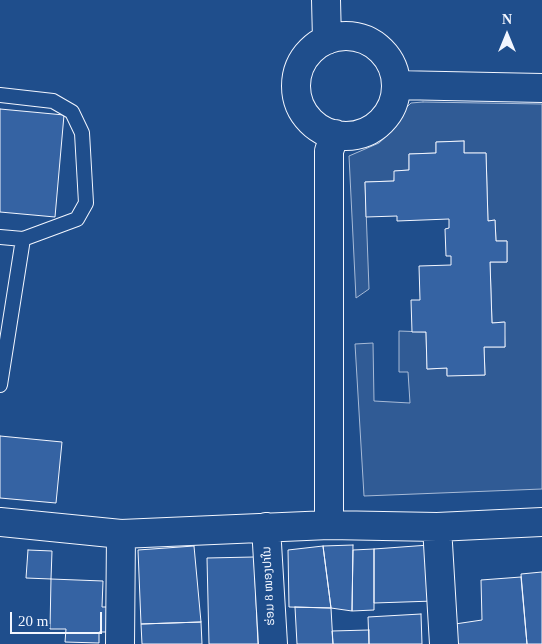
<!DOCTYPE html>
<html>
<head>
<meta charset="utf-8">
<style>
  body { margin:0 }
  #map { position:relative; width:542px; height:644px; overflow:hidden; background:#1f4e8c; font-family:"Times New Roman",serif }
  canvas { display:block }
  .north { position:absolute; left:482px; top:10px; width:50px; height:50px; -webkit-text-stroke:4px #1f4e8c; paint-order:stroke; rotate:0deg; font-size:14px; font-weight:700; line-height:20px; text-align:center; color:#f2f6ff }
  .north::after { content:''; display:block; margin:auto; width:18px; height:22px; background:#f2f6ff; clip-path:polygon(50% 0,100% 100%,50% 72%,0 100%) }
  .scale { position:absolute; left:10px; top:612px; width:92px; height:22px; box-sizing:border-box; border:2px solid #f2f6ff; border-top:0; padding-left:6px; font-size:15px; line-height:18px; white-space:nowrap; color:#f2f6ff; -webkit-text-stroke:4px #1f4e8c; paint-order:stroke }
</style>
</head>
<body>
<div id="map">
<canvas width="542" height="644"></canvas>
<div class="north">N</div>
<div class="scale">20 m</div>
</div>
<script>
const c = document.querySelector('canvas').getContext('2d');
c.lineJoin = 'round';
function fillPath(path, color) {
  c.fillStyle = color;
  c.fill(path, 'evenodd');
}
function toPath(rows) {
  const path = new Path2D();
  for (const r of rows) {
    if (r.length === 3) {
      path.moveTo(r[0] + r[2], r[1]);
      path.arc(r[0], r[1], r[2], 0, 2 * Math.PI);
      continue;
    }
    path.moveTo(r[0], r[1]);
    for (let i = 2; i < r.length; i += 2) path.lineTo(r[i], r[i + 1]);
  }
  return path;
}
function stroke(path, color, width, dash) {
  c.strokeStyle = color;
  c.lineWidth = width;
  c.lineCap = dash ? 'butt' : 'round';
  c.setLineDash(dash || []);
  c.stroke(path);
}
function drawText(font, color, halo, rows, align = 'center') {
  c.font = font + ' "Times New Roman","Noto Sans Lao",serif';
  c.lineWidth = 4;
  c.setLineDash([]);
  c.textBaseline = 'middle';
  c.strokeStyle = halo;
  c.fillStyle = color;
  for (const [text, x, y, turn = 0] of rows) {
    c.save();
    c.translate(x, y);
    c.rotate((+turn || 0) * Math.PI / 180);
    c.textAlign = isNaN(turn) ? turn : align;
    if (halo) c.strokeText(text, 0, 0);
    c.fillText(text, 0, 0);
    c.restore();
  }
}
const built = toPath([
  [423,102,542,104,542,489,364,496,355,344,373,343,374,401,410,403,408,372,399,372,399,331,426,332,427,369,447,368,447,375,485,375,484,347,505,347,504,322,492,323,490,262,507,262,507,241,496,241,495,220,488,221,486,153,464,153,464,141,436,142,436,153,409,154,409,170,395,171,394,181,365,182,369,289,356,298,349,156,379,143,392,131,402,112,411,103,423,102]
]);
fillPath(built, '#305b95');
stroke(built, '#a8bbd7', 1);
const building = toPath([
  [0,109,64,115,55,217,0,212,0,109],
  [464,141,464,153,486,153,488,221,495,220,496,241,507,241,507,262,490,262,492,323,505,322,505,347,484,347,485,375,447,376,447,368,427,369,426,332,412,332,411,300,420,300,419,266,451,265,451,256,446,256,445,229,449,228,449,219,397,221,397,216,366,217,365,182,394,181,394,171,409,170,409,154,436,153,436,142,464,141],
  [0,436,62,442,56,503,0,498,0,436],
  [353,545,352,611,331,608,323,546,353,545],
  [429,545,434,601,374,603,374,549,429,545],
  [194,546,201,622,141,624,138,550,194,546],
  [323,546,331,608,289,607,288,550,323,546],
  [374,549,374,610,352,611,353,550,374,549],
  [28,550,52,551,51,579,26,578,28,550],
  [254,557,258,644,209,644,207,558,254,557],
  [542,572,542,644,527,644,521,574,542,572],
  [521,577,527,644,457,644,455,624,482,620,481,580,521,577],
  [51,579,103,581,102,607,111,607,111,632,99,632,99,643,65,642,66,629,50,629,51,579],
  [295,607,331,608,333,644,297,644,295,607],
  [421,614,422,644,369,644,368,617,421,614],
  [201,622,202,644,142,644,141,624,201,622],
  [369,630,369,644,333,644,332,631,369,630]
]);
fillPath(building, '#3563a3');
stroke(building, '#f2f6ff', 1);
const lane = toPath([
  [0,95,53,101,72,112,82,133,86,203,77,219,23,239,0,237],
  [0,385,23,239]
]);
const street = toPath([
  [326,0,327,40],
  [346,86,50],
  [396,85,542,88],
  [0,522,121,534,329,525,437,527,542,522],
  [329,525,329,151,335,134],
  [266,527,273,644],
  [437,527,444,644],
  [120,644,121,534]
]);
stroke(lane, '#f2f6ff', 16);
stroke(street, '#f2f6ff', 30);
stroke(lane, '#1f4e8c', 14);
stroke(street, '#1f4e8c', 28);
drawText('12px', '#f2f6ff', '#1f4e8c', [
  ["ຮ່ອມ 8 ໜອງປາໃນ",269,586,-93]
]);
</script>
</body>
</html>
